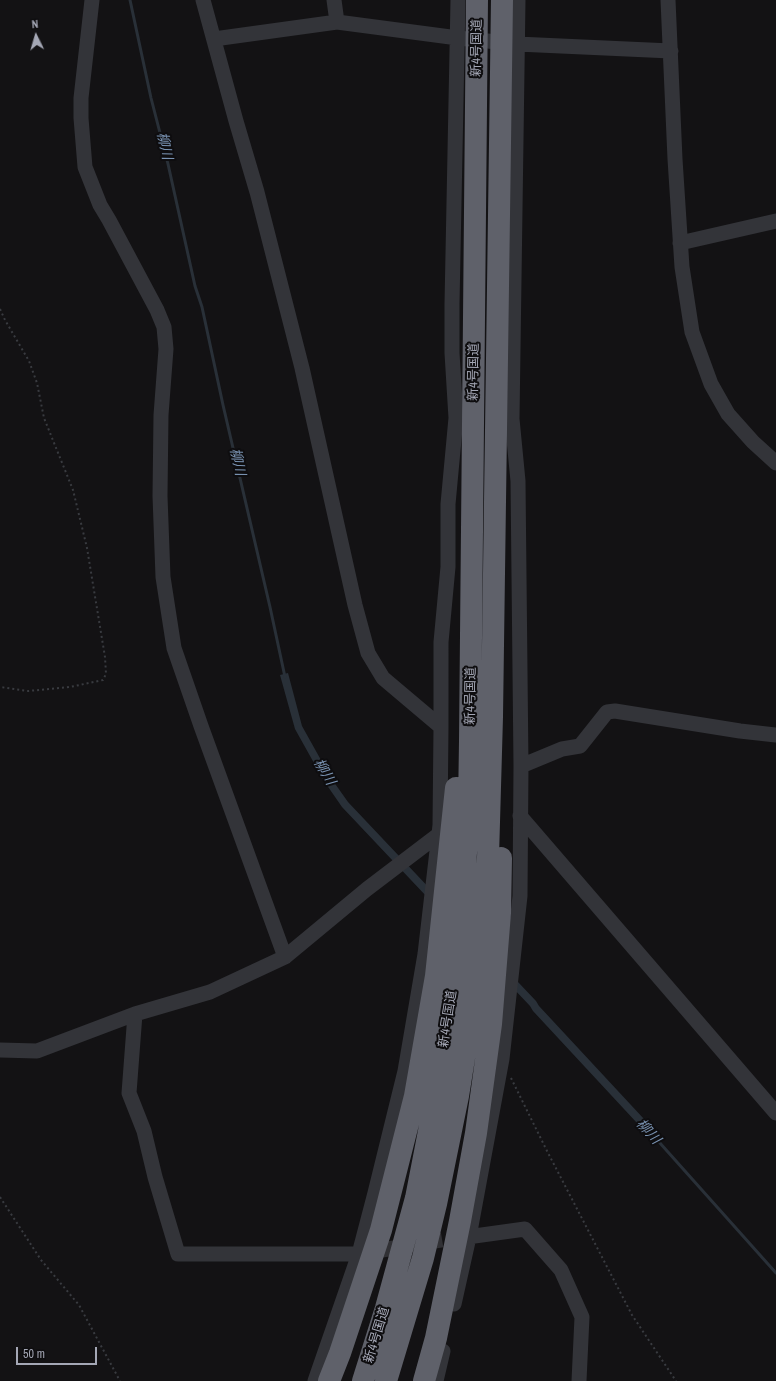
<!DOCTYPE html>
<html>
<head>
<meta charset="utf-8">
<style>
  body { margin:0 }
  #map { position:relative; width:776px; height:1381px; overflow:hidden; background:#131214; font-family:"Archivo Narrow",sans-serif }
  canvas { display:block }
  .north { position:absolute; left:16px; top:16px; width:40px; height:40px; -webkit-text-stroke:3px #0e0d0f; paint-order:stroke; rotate:355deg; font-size:11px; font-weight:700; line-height:16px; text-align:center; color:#a4a7b5 }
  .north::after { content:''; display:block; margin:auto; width:14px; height:18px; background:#a4a7b5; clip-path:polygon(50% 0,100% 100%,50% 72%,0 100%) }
  .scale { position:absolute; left:16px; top:1347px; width:81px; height:18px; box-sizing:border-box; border:2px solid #a4a7b5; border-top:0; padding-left:5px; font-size:12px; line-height:14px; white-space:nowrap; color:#a4a7b5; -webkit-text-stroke:3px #0e0d0f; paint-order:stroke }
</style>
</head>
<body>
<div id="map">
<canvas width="776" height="1381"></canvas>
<div class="north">N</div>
<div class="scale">50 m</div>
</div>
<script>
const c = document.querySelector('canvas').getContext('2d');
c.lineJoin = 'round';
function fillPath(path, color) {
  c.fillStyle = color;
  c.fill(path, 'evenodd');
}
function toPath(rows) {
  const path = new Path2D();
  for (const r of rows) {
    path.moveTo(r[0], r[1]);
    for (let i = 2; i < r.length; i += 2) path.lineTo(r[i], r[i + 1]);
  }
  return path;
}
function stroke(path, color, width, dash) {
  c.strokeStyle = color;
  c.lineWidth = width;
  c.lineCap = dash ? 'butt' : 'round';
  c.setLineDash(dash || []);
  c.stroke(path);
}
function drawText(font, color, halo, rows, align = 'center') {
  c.font = font + ' "Archivo Narrow","Noto Sans JP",sans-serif';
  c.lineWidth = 4;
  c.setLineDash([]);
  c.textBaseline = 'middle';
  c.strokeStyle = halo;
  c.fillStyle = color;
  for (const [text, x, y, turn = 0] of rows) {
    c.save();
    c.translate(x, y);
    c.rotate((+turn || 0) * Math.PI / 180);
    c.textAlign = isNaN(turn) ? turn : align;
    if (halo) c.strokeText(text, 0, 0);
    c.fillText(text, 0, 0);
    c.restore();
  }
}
fillPath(toPath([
  [288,673,302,726,331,778,348,802,536,1001,539,1006,657,1133,650,1137,533,1011,530,1006,342,807,324,781,295,729,280,675]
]), '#293038');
stroke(toPath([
  [130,0,151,98,168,164,195,286,202,307,223,405,270,607,285,677],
  [651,1133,776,1273]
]), '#293038', 3);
stroke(toPath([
  [382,1250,447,1239]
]), '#303034', 15, [15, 8]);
stroke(toPath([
  [0,309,5,320,29,361,37,383,44,418,73,490,87,548,105,657,106,674,103,680,70,687,28,691,0,687],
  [511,1078,546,1149,632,1315,676,1381],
  [0,1197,41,1260,79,1305,120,1381]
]), '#393b40', 2, [2, 3]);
stroke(toPath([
  [92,0,81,98,81,118,85,167,100,205,109,220,157,310,164,327,166,349,161,415,160,496,163,577,174,648,201,726,285,957],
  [203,0,236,121,257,192,302,368,355,605,368,653,383,678,441,727],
  [334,0,337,22],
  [668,0,675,159,682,267,692,332,711,384,728,414,753,442,776,463],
  [214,39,337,22,458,38,517,44,671,51],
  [680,243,776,221],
  [521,766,562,749,580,746,607,712,615,711,740,731,776,735],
  [520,816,776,1113],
  [135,1014,129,1093,144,1131,155,1177,178,1254,359,1254,368,1253],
  [0,1050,37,1051,135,1014,210,992,285,957,367,889,438,835],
  [460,1238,525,1229,561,1270,582,1317,579,1381],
  [454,1304,469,1237,502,1059,520,896,521,766,518,481,512,419,518,0],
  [315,1381,359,1254,375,1193,405,1071,425,954,440,825,441,727,441,642,448,567,448,504,456,418,452,353,452,304,458,0],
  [436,1381,443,1351]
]), '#333439', 15);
stroke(toPath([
  [329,1381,340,1353,381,1230,415,1096,436,976,456,788],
  [363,1381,386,1308,416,1198,437,1090,455,977,465,868,469,807,470,741,477,0],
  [386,1381,423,1258,436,1204,458,1096,476,983,488,857,492,717,502,0],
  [424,1381,436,1338,460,1221,476,1133,491,1024,500,913,501,858]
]), '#5f616a', 22);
drawText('13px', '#a4a7b5', '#0e0d0f', [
  ["新4号国道",477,48,-89],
  ["新4号国道",474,372,-89],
  ["新4号国道",471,696,-89],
  ["新4号国道",448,1019,-81],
  ["新4号国道",377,1335,-73]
]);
drawText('italic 14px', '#7992b1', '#0e0d0f', [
  ["柳川",164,146,77],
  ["柳川",237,462,77],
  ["柳川",324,772,59],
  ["柳川",648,1132,48]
]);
</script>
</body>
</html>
